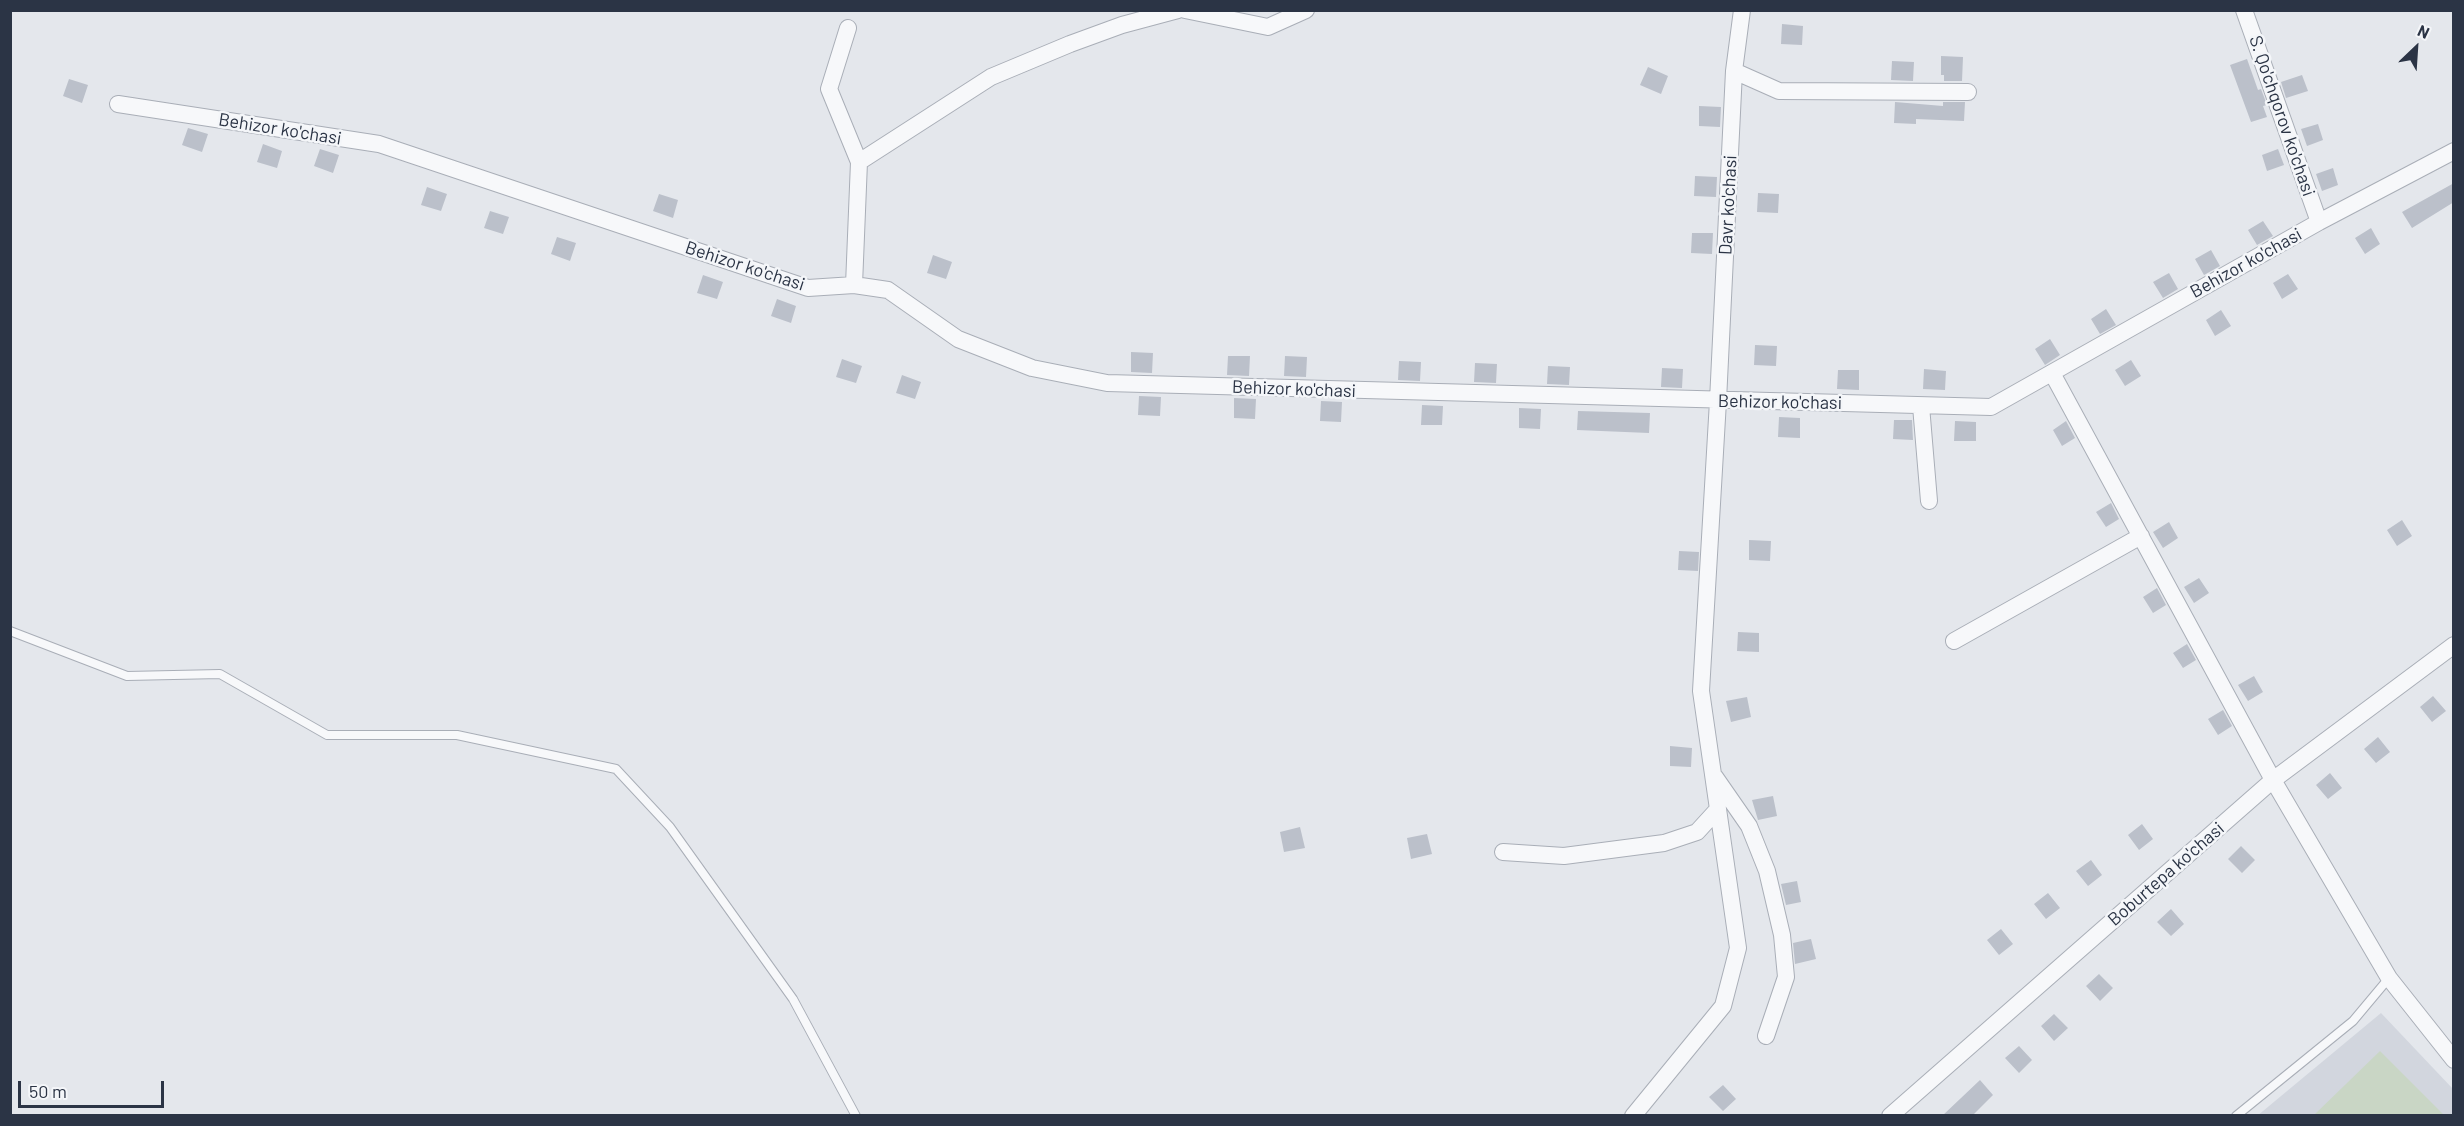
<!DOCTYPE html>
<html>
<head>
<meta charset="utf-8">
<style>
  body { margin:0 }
  #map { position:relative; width:2464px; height:1126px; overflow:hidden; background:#e4e7ec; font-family:Barlow,sans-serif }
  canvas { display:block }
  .frame { position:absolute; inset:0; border:12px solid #2b3445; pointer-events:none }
  .north { position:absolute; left:2386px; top:18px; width:60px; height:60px; -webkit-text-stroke:4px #f4f6f9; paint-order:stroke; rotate:25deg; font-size:16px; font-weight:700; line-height:24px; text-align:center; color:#2b3445 }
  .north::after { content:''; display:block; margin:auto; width:21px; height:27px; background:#2b3445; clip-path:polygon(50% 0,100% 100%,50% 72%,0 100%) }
  .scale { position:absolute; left:18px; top:1081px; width:146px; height:27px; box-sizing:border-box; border:3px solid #2b3445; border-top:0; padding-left:8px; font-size:18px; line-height:21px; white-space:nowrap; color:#2b3445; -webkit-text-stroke:4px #f4f6f9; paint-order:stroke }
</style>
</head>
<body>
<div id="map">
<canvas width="2464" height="1126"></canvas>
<div class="frame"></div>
<div class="north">N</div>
<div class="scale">50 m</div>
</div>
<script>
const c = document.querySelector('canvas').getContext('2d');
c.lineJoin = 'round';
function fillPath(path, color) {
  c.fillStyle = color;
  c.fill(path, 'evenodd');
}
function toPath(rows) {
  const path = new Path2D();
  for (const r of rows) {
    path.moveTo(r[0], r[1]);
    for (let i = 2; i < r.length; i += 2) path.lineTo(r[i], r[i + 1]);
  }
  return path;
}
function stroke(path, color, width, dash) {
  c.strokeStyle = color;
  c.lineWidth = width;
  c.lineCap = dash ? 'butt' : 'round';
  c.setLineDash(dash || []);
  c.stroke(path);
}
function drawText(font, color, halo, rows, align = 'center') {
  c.font = font + ' Barlow,sans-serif';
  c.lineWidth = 5;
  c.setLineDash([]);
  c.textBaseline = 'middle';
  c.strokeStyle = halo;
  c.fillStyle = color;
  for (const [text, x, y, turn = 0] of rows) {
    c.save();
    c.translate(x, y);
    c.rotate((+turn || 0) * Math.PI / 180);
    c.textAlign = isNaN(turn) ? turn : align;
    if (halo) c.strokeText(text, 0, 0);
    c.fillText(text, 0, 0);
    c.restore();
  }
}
fillPath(toPath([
  [2381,1013,2453,1089,2453,1115,2257,1116]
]), '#d2d6de');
fillPath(toPath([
  [2380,1051,2444,1115,2314,1115]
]), '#c9d6c5');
fillPath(toPath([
  [1782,24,1803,26,1802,45,1781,44],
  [1941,56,1963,57,1962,81,1944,81,1944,75,1941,75],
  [2247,59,2258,90,2261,89,2267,105,2263,106,2267,117,2251,122,2230,65],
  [1892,61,1914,62,1913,81,1891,80],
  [1648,67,1668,76,1661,94,1640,85],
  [2302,75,2308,91,2286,98,2281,82],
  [69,79,88,85,82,103,63,96],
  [1895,102,1943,106,1943,102,1965,102,1964,121,1916,119,1916,124,1894,123],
  [1699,106,1721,107,1720,127,1699,126],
  [2318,124,2323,140,2307,146,2301,129],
  [188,128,208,134,202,152,182,145],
  [263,144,282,151,277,168,257,162],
  [320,149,339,155,333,173,314,166],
  [2278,149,2284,165,2267,171,2262,155],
  [2333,168,2338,185,2322,191,2316,174],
  [1695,176,1717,177,1716,197,1694,196],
  [2454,183,2454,202,2412,228,2402,212],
  [427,187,447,194,441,211,421,205],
  [1758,193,1779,194,1778,213,1757,212],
  [659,194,678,200,673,218,653,211],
  [490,211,509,217,503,234,484,228],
  [2263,221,2273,236,2257,245,2248,230],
  [2371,228,2380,244,2365,254,2355,238],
  [1692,233,1713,233,1712,254,1691,253],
  [557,237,576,243,570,261,551,254],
  [2211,250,2220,266,2204,275,2195,259],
  [933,255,952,262,946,279,927,273],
  [2169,273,2178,289,2163,298,2153,282],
  [2288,274,2298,289,2282,299,2273,283],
  [703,275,723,282,717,299,697,293],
  [777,299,796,306,791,323,771,316],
  [2106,309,2116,325,2100,334,2091,319],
  [2221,310,2231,326,2215,336,2206,320],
  [2050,339,2060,355,2045,365,2035,349],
  [1755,345,1777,346,1776,366,1754,365],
  [1131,352,1153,353,1152,373,1131,372],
  [1228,356,1250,356,1249,376,1227,375],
  [1285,356,1307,357,1306,377,1284,376],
  [842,359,862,366,856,383,836,377],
  [2131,360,2141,376,2125,386,2115,370],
  [1399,361,1421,362,1420,381,1398,380],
  [1475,363,1497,364,1496,383,1474,382],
  [1548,366,1570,367,1569,385,1547,384],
  [1662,368,1683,369,1682,388,1661,387],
  [1924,369,1946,371,1945,390,1923,389],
  [1838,370,1859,370,1859,390,1837,389],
  [902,375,921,382,915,399,896,393],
  [1139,396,1161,397,1160,416,1138,415],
  [1234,398,1256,399,1255,419,1234,418],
  [1321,401,1342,402,1341,422,1320,421],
  [1422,405,1443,406,1442,425,1421,425],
  [1519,408,1541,409,1540,429,1519,428],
  [1578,411,1650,413,1649,433,1577,430],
  [1779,417,1800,418,1800,438,1778,437],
  [1894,420,1912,420,1913,440,1893,439],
  [1955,421,1976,422,1976,441,1954,441],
  [2066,421,2075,438,2062,446,2053,430],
  [2111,503,2119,519,2106,527,2096,512],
  [2402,520,2412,536,2397,546,2387,530],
  [2169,522,2178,538,2163,548,2153,532],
  [1749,540,1771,541,1770,561,1749,560],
  [1679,551,1699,552,1698,571,1678,570],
  [2199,578,2209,593,2194,603,2184,587],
  [2157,588,2166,605,2153,613,2143,597],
  [1738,632,1759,633,1759,652,1737,651],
  [2187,644,2196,660,2183,668,2173,653],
  [2254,676,2263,692,2248,701,2238,685],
  [2433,696,2446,711,2432,722,2420,707],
  [1747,697,1751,717,1731,722,1726,701],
  [2223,710,2232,726,2218,735,2208,719],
  [2378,737,2390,752,2376,763,2364,749],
  [1670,746,1692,748,1691,767,1670,766],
  [2330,773,2342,788,2328,799,2316,785],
  [1773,796,1777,816,1758,820,1752,800],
  [2142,824,2153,839,2139,850,2128,835],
  [1300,827,1305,848,1284,852,1280,832],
  [1427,834,1432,854,1411,859,1407,838],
  [2241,846,2255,860,2242,873,2228,859],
  [2091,860,2102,875,2088,886,2076,871],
  [1797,881,1801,902,1786,905,1781,884],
  [2048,893,2060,908,2046,919,2034,904],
  [2171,909,2184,924,2171,936,2157,922],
  [2001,929,2013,944,1999,955,1987,940],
  [1811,939,1816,959,1795,964,1793,943],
  [2099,974,2113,988,2100,1001,2086,986],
  [2054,1014,2068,1028,2054,1041,2041,1026],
  [2019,1046,2032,1060,2019,1073,2005,1058],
  [1980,1080,1993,1095,1972,1116,1942,1116],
  [1723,1085,1736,1099,1723,1111,1709,1097]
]), '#bbc0ca');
const service = toPath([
  [10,631,127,676,220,674,327,735,457,735,616,769,670,827,793,999,856,1116],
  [2236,1116,2353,1021,2389,978]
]);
const minor = toPath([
  [1185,10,1268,27,1306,10],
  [2244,10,2319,222],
  [848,28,829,89,859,162,854,285],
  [1734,71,1779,91,1968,92],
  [118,104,379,144,808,288,854,285,888,290,958,339,1032,368,1107,383,1991,407,2319,222,2454,151],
  [859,162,991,77,1070,44,1122,25,1178,10],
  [2052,373,2273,780,2389,978,2454,1060],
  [1921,406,1929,501],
  [1954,641,2141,536],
  [1715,777,1749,826,1767,871,1782,935,1786,977,1766,1036],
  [1503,852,1564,856,1664,843,1697,832,1718,809],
  [1633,1116,1723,1006,1738,948,1701,691,1718,401,1734,71,1742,10],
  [1890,1116,2273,780,2454,645]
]);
stroke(service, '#a9aeb7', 10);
stroke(minor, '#a9aeb7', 18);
stroke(service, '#f7f8fa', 8);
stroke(minor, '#f7f8fa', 16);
drawText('18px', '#2b3445', '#f4f6f9', [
  ["S. Qo'chqorov ko'chasi",2282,116,71],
  ["Behizor ko'chasi",280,129,9],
  ["Davr ko'chasi",1728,205,-87],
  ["Behizor ko'chasi",2246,263,-29],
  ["Behizor ko'chasi",745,266,18],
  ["Behizor ko'chasi",1294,389,2],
  ["Behizor ko'chasi",1780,402,1],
  ["Boburtepa ko'chasi",2166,874,-41]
]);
</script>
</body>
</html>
